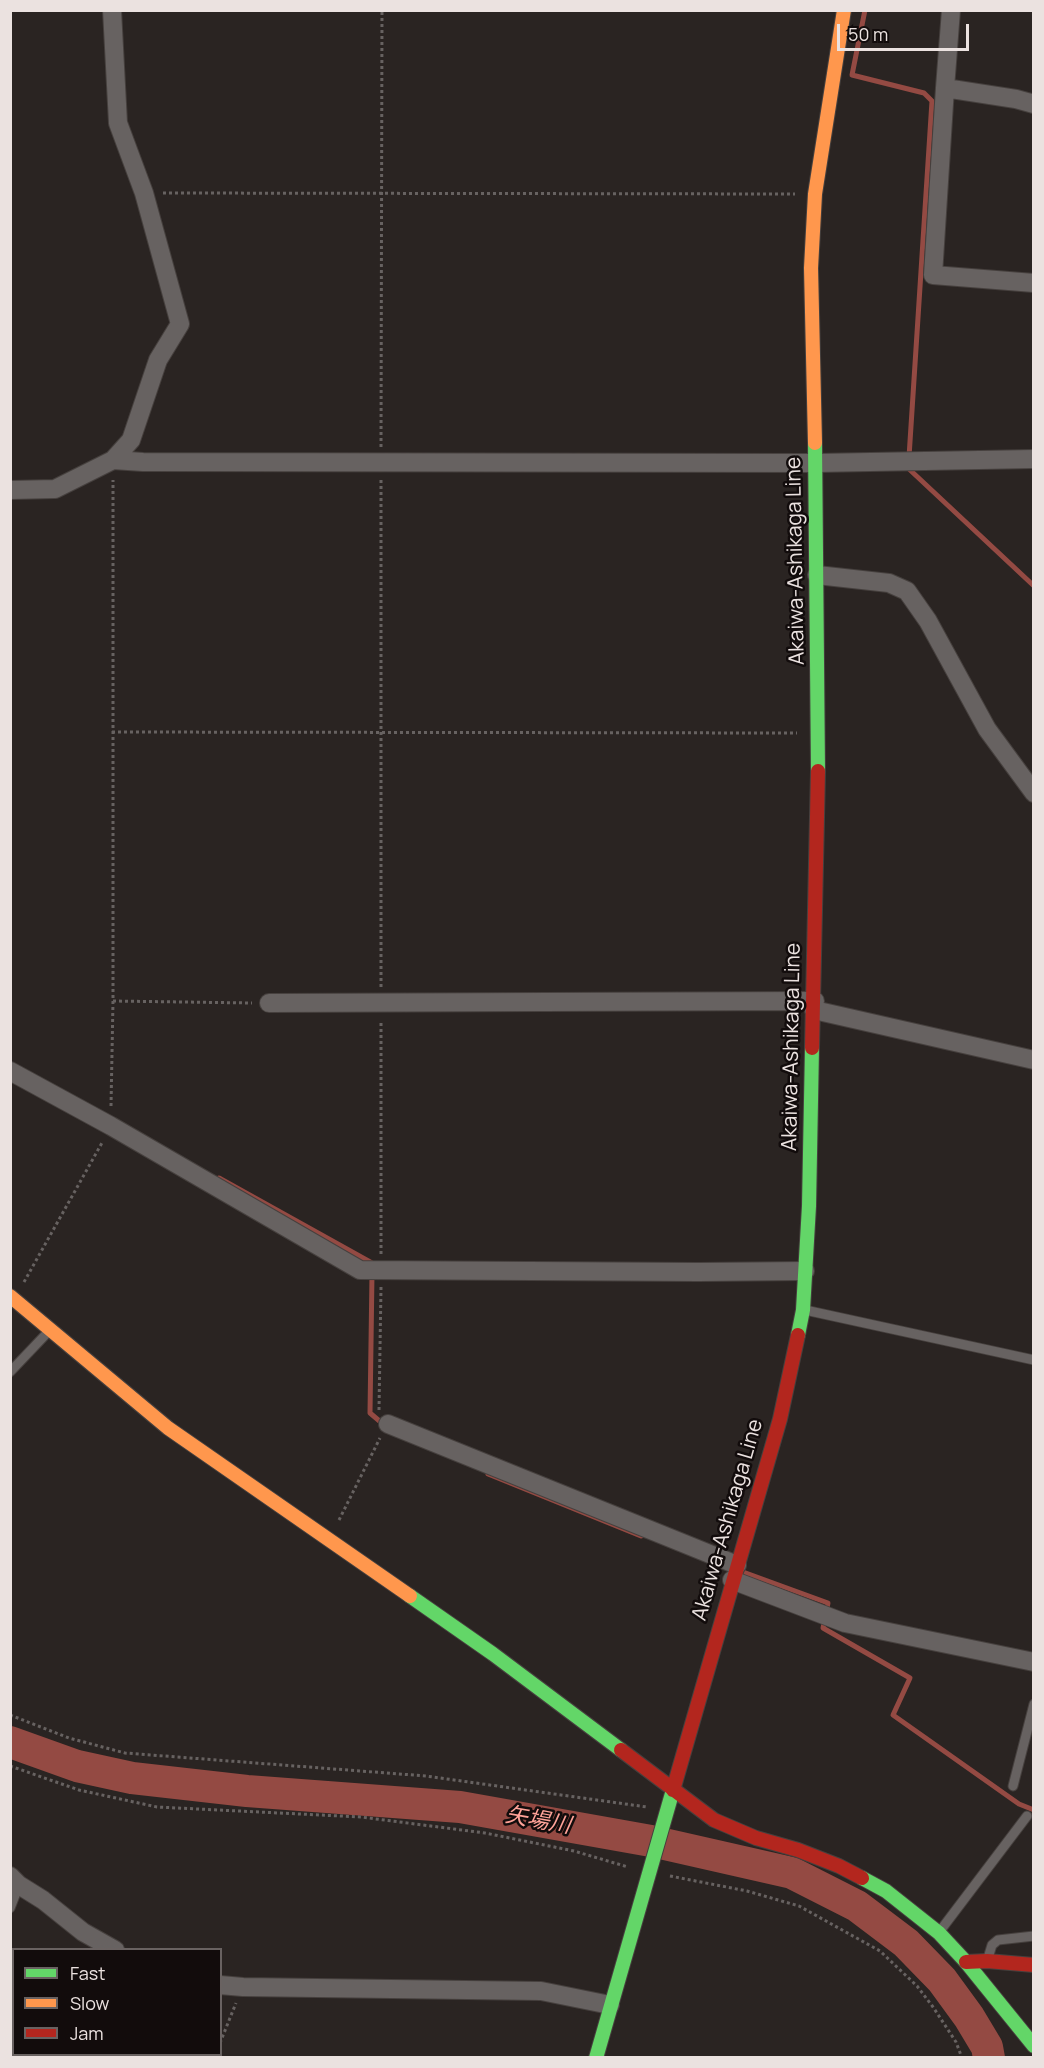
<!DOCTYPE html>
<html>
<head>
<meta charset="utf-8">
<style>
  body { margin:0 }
  #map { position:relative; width:1044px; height:2068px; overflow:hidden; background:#2a2422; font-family:Manrope,sans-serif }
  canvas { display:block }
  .frame { position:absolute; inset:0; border:12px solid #ebe2e0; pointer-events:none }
  .legend { position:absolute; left:12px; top:1948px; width:210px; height:108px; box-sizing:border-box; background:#120c0c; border:2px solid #696261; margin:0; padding:8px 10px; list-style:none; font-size:18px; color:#ebe2e0 }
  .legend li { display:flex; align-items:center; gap:12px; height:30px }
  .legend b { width:30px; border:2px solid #696261 }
  .scale { position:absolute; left:837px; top:24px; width:132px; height:27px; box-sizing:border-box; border:3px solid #ebe2e0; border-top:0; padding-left:8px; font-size:18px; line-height:21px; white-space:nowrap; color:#ebe2e0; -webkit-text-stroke:4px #120c0c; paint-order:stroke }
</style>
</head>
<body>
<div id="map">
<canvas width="1044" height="2068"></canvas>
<div class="frame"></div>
<ul class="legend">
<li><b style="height:8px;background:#63d668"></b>Fast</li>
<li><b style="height:8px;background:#ff974d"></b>Slow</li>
<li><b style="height:8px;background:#b3261e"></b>Jam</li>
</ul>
<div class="scale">50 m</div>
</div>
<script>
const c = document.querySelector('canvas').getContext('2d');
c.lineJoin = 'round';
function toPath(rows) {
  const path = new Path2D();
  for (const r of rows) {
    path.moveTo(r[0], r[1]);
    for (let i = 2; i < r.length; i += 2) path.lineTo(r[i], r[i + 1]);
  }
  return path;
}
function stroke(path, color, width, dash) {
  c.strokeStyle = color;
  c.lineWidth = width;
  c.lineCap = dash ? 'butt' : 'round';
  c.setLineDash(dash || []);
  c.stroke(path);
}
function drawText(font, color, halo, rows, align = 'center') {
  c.font = font + ' Manrope,"Noto Sans JP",sans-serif';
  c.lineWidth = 5;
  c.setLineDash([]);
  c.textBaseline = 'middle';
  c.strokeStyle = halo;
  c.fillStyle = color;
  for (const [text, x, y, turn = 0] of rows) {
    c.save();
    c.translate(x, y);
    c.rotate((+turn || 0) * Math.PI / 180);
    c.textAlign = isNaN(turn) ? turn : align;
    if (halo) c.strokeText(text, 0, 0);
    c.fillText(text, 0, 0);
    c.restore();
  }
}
stroke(toPath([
  [865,10,852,75,924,93,932,101,909,457],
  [909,466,909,469,1034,586],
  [219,1178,372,1263,372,1265],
  [372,1274,370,1413,383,1424],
  [488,1474,641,1536],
  [743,1572,828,1603,823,1628,910,1678,893,1715,1019,1804,1034,1810]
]), '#944a43', 5);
stroke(toPath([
  [10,1742,77,1766,132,1778,247,1791,460,1807,651,1841,792,1873,857,1906,906,1943,942,1980,969,2017,987,2047,989,2058]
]), '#944a43', 32);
const lane = toPath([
  [805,1310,1034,1360],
  [10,1372,49,1331],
  [1013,1786,1034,1704],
  [10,1908,19,1885],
  [940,1931,1027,1816],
  [988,1958,992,1945,998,1940,1034,1936]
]);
const street = toPath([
  [951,10,945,88,1016,99,1034,104],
  [945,88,933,275,1034,283],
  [113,460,143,462,816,463,1034,459],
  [10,490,55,489,113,460,131,440,158,360,180,324,144,193,118,123,112,10],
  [817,575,889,583,907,591,928,621,987,729,1034,793],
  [269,1003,815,1001],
  [814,1010,1034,1060],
  [10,1071,111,1126,360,1270,698,1272,805,1271],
  [388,1424,737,1565],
  [732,1580,845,1623,1034,1662],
  [10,1876,19,1885,43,1900,83,1932,115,1950],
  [220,1985,243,1987,541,1991,610,2005]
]);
const fast = toPath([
  [815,443,818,771],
  [798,1335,803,1310,809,1206,812,1048],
  [410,1596,493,1654,621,1750],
  [862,1878,886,1891,939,1933,966,1962,1034,2046],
  [596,2058,673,1790]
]);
const slow = toPath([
  [815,443,811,268,815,194,844,10],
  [10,1296,168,1428,410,1596]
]);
const jam = toPath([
  [812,1048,818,771],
  [621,1750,714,1820,756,1838,798,1850,839,1866,862,1878],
  [673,1790,780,1419,798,1335],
  [966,1962,987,1961,1034,1965]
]);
stroke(lane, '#46403e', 11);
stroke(street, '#46403e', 20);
stroke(fast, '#46403e', 16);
stroke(slow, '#46403e', 16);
stroke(jam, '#46403e', 16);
stroke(toPath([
  [163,193,795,194],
  [381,447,382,10],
  [381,480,381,987],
  [112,732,797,733],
  [113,1001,252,1003],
  [111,1106,113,1001,113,480],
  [381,1254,381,1020],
  [24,1282,103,1141],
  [379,1410,381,1287],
  [339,1520,380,1438],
  [10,1715,69,1738,125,1753,426,1776,647,1807],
  [10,1766,79,1790,157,1807,361,1817,485,1833,574,1851,628,1867],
  [670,1876,747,1891,799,1906,880,1951,917,1986,933,2007,956,2042,962,2058],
  [220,2043,236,2003],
  [215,2058,216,2054]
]), '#676261', 3, [3, 3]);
stroke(lane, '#676261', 9);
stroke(street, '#676261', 18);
stroke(fast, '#63d668', 14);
stroke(slow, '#ff974d', 14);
stroke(jam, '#b3261e', 14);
drawText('21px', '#ebe2e0', '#120c0c', [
  ["Akaiwa-Ashikaga Line",796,561,-91],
  ["Akaiwa-Ashikaga Line",792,1047,-89],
  ["Akaiwa-Ashikaga Line",728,1520,-74]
]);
drawText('italic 22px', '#ffa399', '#120c0c', [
  ["矢場川",538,1821,10]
]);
</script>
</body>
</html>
